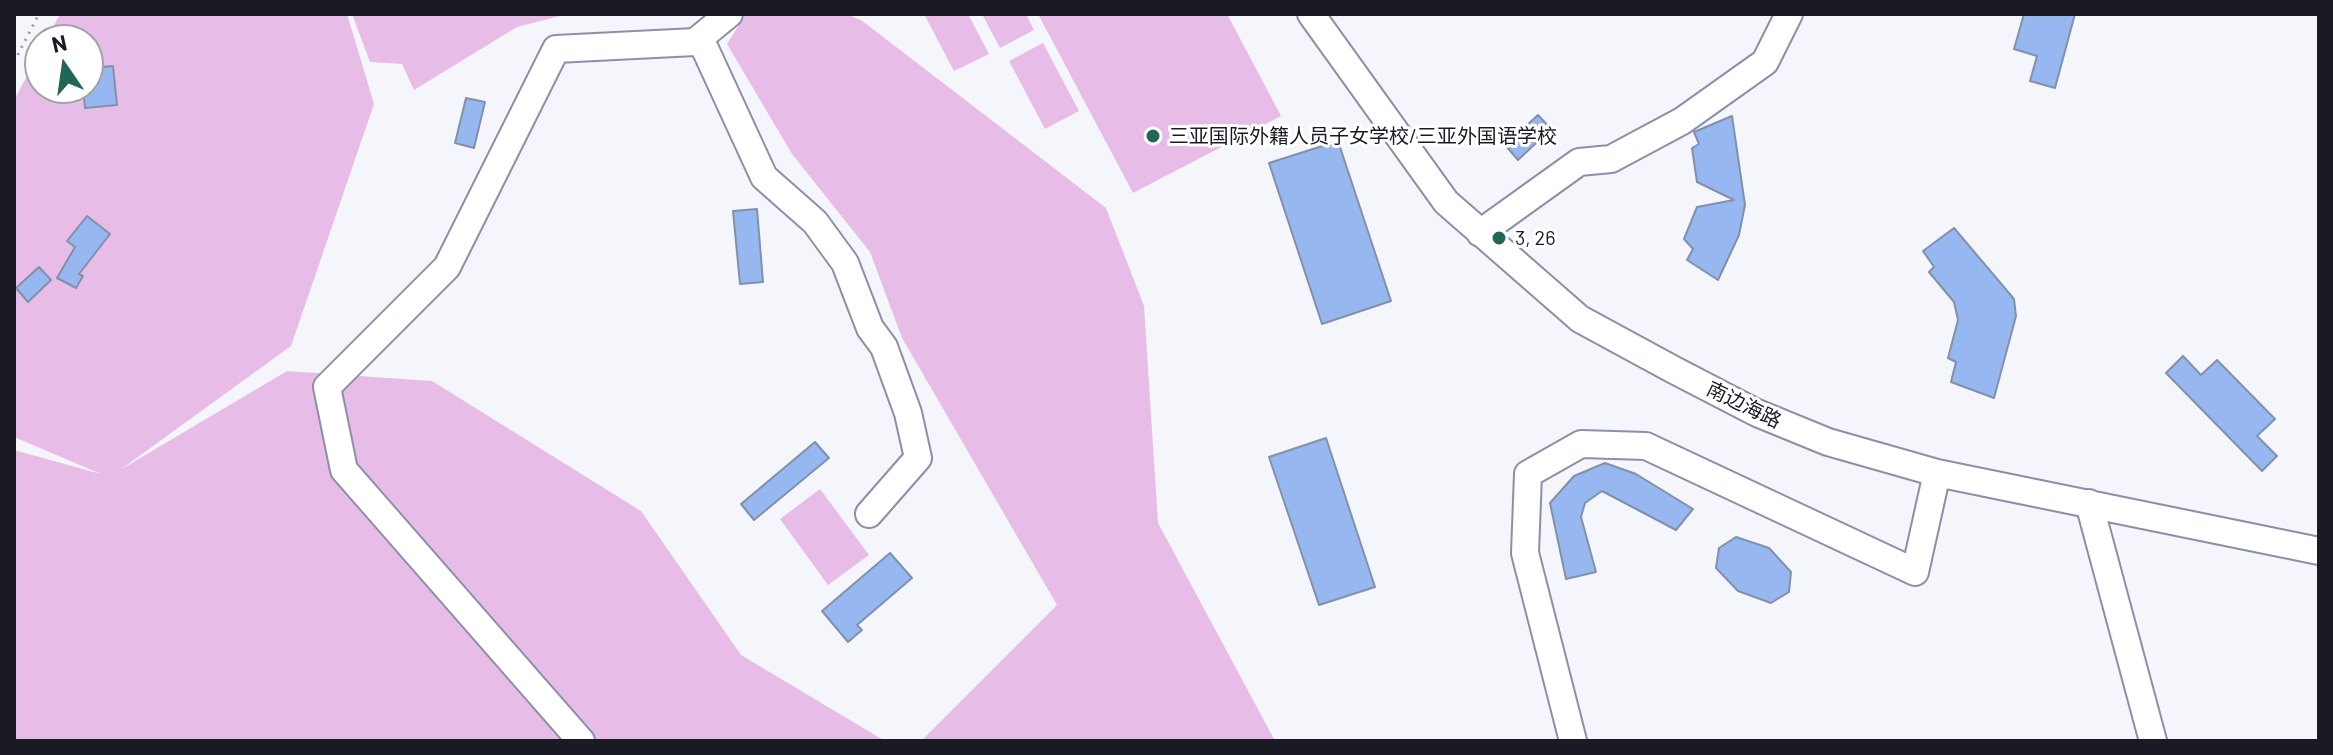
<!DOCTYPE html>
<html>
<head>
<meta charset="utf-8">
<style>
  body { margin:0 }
  #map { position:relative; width:2333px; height:755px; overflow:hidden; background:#f5f6fc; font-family:Barlow,sans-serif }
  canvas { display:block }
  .frame { position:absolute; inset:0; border:16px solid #1a1a24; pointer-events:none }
  .north { position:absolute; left:24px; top:24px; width:80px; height:80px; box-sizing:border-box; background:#fff; border:2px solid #a3a3a7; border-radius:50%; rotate:347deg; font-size:22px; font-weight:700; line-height:32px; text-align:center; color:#1a1a24 }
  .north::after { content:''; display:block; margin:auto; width:28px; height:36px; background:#226656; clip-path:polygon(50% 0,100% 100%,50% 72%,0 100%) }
</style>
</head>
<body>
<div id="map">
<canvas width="2333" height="755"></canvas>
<div class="frame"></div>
<div class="north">N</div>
</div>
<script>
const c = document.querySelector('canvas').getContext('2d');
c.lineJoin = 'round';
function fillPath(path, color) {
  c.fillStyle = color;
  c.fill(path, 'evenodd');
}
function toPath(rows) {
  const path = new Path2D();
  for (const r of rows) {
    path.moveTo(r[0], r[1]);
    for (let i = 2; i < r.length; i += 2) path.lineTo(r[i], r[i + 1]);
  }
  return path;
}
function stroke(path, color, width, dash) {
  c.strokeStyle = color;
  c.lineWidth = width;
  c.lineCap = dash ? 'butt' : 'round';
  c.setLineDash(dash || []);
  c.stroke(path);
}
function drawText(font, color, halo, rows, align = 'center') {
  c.font = font + ' Barlow,"Noto Sans SC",sans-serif';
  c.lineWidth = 6;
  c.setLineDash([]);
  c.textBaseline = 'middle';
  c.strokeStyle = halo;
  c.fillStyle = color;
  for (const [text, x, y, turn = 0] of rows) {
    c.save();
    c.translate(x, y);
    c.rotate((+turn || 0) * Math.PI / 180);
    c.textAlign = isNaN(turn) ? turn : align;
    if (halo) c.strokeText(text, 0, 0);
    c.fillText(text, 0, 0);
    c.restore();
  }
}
fillPath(toPath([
  [60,14,347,14,374,104,291,346,120,470,287,371,432,381,641,511,741,655,885,741,14,741,14,450,101,474,14,437,14,100,40,52,40,88,88,88,88,40,46,40],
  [352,14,568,14,517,27,414,90,402,64,370,62],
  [746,14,846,14,861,20,1106,208,1144,306,1158,523,1275,741,921,741,1057,605,902,338,870,252,792,154,727,44],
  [924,14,968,14,989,54,954,71],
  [982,14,1026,14,1034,30,1000,48],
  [1038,14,1227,14,1281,116,1133,193],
  [1043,43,1079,111,1045,129,1009,61],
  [820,489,869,555,828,585,780,519]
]), '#e7bce7');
const building = toPath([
  [2024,14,2075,14,2055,88,2030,81,2037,56,2014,49,2024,14],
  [113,66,117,105,85,108,83,88,88,88,88,68,113,66],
  [466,98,485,102,474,148,455,143,466,98],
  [1538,115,1551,129,1518,160,1505,145,1538,115],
  [1732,116,1745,205,1739,235,1718,280,1687,260,1693,249,1684,239,1697,207,1734,200,1697,182,1692,148,1699,144,1694,132,1732,116],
  [1338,141,1391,301,1322,324,1269,163,1338,141],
  [757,209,763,282,740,284,733,211,757,209],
  [87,216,110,234,79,274,83,276,76,288,57,278,75,247,67,241,87,216],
  [1954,228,2014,299,2016,316,1994,398,1951,382,1956,362,1948,358,1958,320,1954,302,1929,272,1934,267,1923,251,1954,228],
  [39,267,51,280,28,302,16,288,39,267],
  [2183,356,2201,375,2217,360,2275,419,2257,436,2277,456,2262,471,2166,373,2183,356],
  [1326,438,1375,587,1319,605,1269,457,1326,438],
  [815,442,829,458,754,520,741,504,815,442],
  [1605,463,1636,474,1693,509,1676,530,1602,491,1585,503,1581,517,1596,572,1566,579,1550,503,1574,476,1605,463],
  [1736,537,1769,548,1791,572,1789,592,1771,603,1738,591,1716,568,1719,548,1736,537],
  [890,553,912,578,857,625,862,630,848,642,822,611,890,553]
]);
fillPath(building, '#96b7ef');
stroke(building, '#8291a9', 2);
const minor = toPath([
  [1311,14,1446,202,1580,319,1674,370,1757,413,1828,442,1937,473,2319,551],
  [700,38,764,177,815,222,845,263,870,328,884,347,908,413,918,458,869,514],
  [1480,233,1579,162,1611,159,1682,121,1765,62,1789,14],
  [2089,503,2153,741],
  [581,741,344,470,327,387,447,267,556,49,695,42,729,14],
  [1573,741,1525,553,1528,474,1581,444,1646,446,1915,572,1937,473]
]);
stroke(minor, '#8d8eaa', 30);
stroke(toPath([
  [14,62,39,14]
]), '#999aa1', 3, [2, 6]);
stroke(minor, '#fff', 26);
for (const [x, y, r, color] of [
  [1153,136,8,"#226656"],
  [1499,238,8,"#226656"]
]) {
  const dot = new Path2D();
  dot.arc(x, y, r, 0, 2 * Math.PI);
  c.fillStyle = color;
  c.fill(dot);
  stroke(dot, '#fff', 3);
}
drawText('20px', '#1a1a24', '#fff', [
  ["三亚国际外籍人员子女学校/三亚外国语学校",1169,136],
  ["3, 26",1515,238]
], 'left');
drawText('20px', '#1a1a24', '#fff', [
  ["南边海路",1744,405,26]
]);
</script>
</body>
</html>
